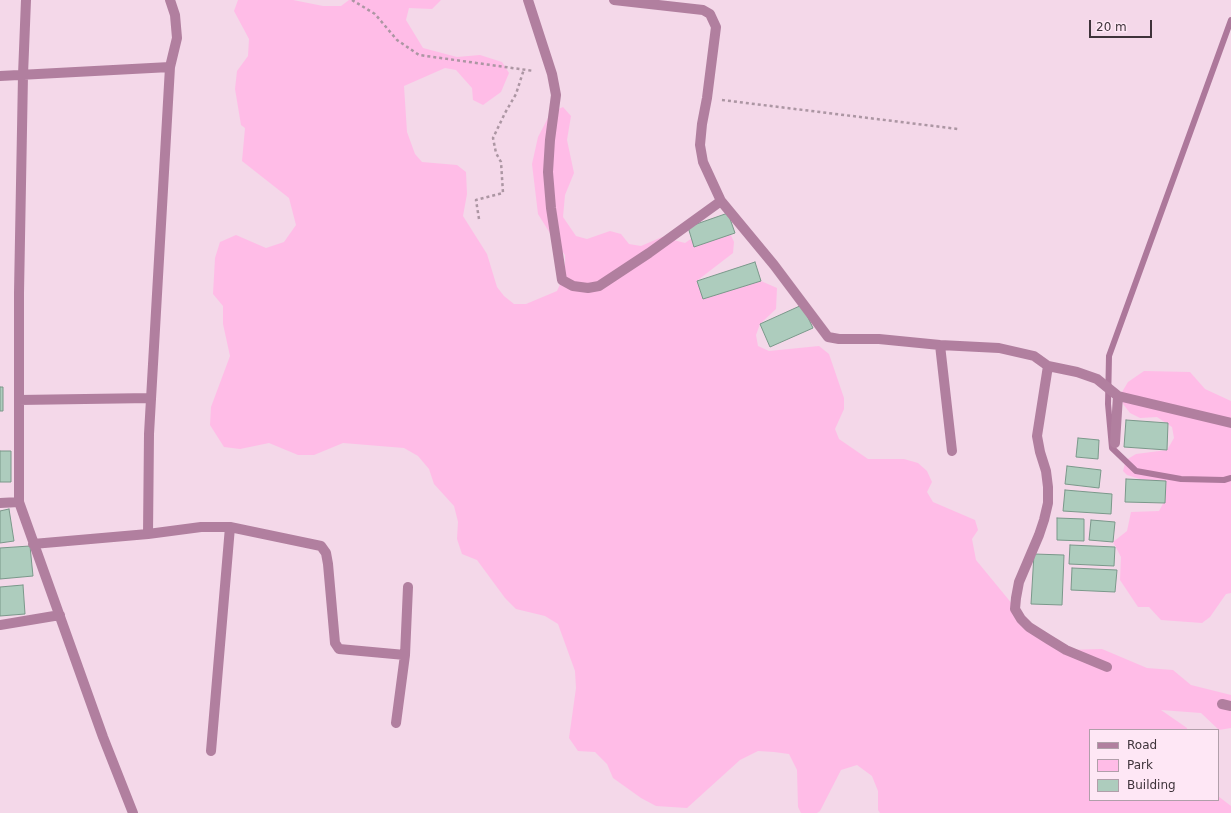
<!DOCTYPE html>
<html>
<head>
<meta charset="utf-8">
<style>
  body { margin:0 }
  #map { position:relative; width:1231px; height:813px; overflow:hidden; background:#f4d8e9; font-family:"DejaVu Sans",sans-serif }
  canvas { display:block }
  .legend { position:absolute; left:1089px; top:729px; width:130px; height:72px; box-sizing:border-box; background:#fee7f5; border:1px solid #b19faa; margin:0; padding:5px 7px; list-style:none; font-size:12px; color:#3e333a }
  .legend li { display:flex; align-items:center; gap:8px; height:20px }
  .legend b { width:20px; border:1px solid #b19faa }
  .scale { position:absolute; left:1089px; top:20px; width:63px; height:18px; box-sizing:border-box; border:2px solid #3e333a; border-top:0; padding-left:5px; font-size:12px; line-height:14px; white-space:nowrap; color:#3e333a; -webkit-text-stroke:3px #fee7f5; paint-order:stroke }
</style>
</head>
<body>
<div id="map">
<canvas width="1231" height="813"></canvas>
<ul class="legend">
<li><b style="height:5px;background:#b17f9f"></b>Road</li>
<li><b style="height:11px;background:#ffbce7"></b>Park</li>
<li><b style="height:11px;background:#adccbd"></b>Building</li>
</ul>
<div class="scale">20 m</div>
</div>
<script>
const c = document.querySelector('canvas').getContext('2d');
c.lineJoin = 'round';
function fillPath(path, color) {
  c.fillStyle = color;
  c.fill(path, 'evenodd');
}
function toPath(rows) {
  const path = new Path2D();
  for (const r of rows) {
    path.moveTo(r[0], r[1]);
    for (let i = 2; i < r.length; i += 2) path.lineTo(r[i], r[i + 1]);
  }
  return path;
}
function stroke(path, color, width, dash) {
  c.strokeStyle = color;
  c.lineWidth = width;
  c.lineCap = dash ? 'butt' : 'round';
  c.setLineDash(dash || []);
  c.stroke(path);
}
fillPath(toPath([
  [238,0,293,0,323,6,341,6,349,0,441,0,432,9,409,8,406,20,423,48,457,57,480,55,502,62,509,73,501,92,483,105,473,100,472,88,456,70,445,68,404,86,407,132,415,154,422,162,457,165,466,172,467,194,463,216,487,254,497,287,504,296,514,304,526,304,557,291,562,280,565,279,565,255,558,246,538,214,532,164,538,137,551,112,563,107,571,116,567,140,574,173,565,195,563,217,576,236,587,239,610,231,621,234,629,244,641,246,662,237,685,243,705,229,729,231,734,242,733,253,698,280,704,280,703,299,754,278,777,288,776,309,760,324,756,335,758,346,769,351,819,346,829,354,844,398,844,409,835,429,839,439,868,459,904,459,918,463,927,471,932,482,927,492,933,502,975,520,978,530,972,539,976,560,1036,633,1066,650,1102,649,1147,668,1173,670,1191,685,1231,695,1231,728,1219,730,1201,713,1161,710,1187,728,1187,730,1090,730,1090,800,1218,800,1218,796,1231,806,1231,813,880,813,878,810,878,791,872,776,857,765,841,770,820,811,817,813,801,813,798,807,797,770,789,754,774,752,758,751,740,760,687,808,656,806,641,798,613,778,607,764,595,752,578,751,569,738,576,688,575,671,558,624,545,616,516,609,505,598,477,560,462,554,457,539,458,522,454,506,434,484,429,469,418,456,404,448,343,443,314,455,298,455,269,443,240,449,224,447,210,425,211,407,230,356,223,324,223,306,213,294,215,258,220,242,236,235,266,248,284,242,296,225,289,198,242,161,245,128,241,125,235,89,237,71,248,56,249,39,234,11],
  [1144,371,1190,372,1205,389,1231,401,1231,593,1226,594,1210,617,1202,623,1161,620,1149,607,1138,607,1120,580,1121,557,1113,542,1127,531,1131,512,1159,511,1165,500,1165,487,1127,475,1123,471,1126,460,1136,454,1167,450,1174,438,1172,427,1157,417,1140,418,1130,413,1123,404,1122,392,1128,382]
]), '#ffbce7');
stroke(toPath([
  [1231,20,1109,356,1108,404,1112,448,1136,471,1181,479,1224,480,1231,478]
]), '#ad789b', 6);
const building = toPath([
  [728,213,735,233,694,247,688,227,728,213],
  [755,262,761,281,703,299,697,281,755,262],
  [802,305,813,328,770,347,760,324,802,305],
  [0,387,3,387,3,411,0,411,0,387],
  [1126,420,1168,423,1167,450,1124,447,1126,420],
  [1078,438,1099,440,1098,459,1076,457,1078,438],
  [0,451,11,451,11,482,0,482,0,451],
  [1067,466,1101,470,1099,488,1065,484,1067,466],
  [1126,479,1166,481,1165,503,1125,502,1126,479],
  [1065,490,1112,494,1111,514,1063,511,1065,490],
  [9,509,14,541,0,543,0,511,9,509],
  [1057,518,1084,519,1084,541,1057,540,1057,518],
  [1091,520,1115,522,1113,542,1089,540,1091,520],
  [1070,545,1115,547,1114,566,1069,564,1070,545],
  [30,546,33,576,0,579,0,548,30,546],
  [1034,554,1064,555,1062,605,1031,604,1034,554],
  [1072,568,1117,570,1115,592,1071,590,1072,568],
  [23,585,25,614,0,616,0,587,23,585]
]);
fillPath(building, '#adccbd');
stroke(building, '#7a988a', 1);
stroke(toPath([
  [352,0,375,14,397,40,419,55,534,71],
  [722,100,958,129],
  [479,219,476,200,503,193,501,162,496,153,493,138,505,113,516,94,524,69]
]), '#ac96a3', 2.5, [3, 3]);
stroke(toPath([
  [26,0,23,75,19,293,19,502,103,737,133,813],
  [528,0,552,74,556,95,550,140,548,172,551,208,562,280,573,286,588,288,599,286,649,253,721,201],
  [614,0,703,10,710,14,716,27,707,98,702,124,700,145,703,162,721,201,774,265,828,337,839,339,879,339,940,345,999,348,1034,356,1048,366,1077,372,1097,379,1118,396,1231,423],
  [0,76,170,67,177,38,175,15,170,0],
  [940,345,952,451],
  [1048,366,1037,436,1040,452,1046,471,1048,487,1048,503,1044,520,1039,535,1019,582,1016,598,1015,609,1021,619,1029,627,1048,639,1066,650,1107,667],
  [19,400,151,398],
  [1115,443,1118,396],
  [0,503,19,502],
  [148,534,149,434,170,67],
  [33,544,148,534,201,527,230,527,321,546,326,553,328,564,335,643,339,649,405,655],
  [0,625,60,615],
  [1222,704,1231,706],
  [396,723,405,655,408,587],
  [211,751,230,527]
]), '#b17f9f', 10);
</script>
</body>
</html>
